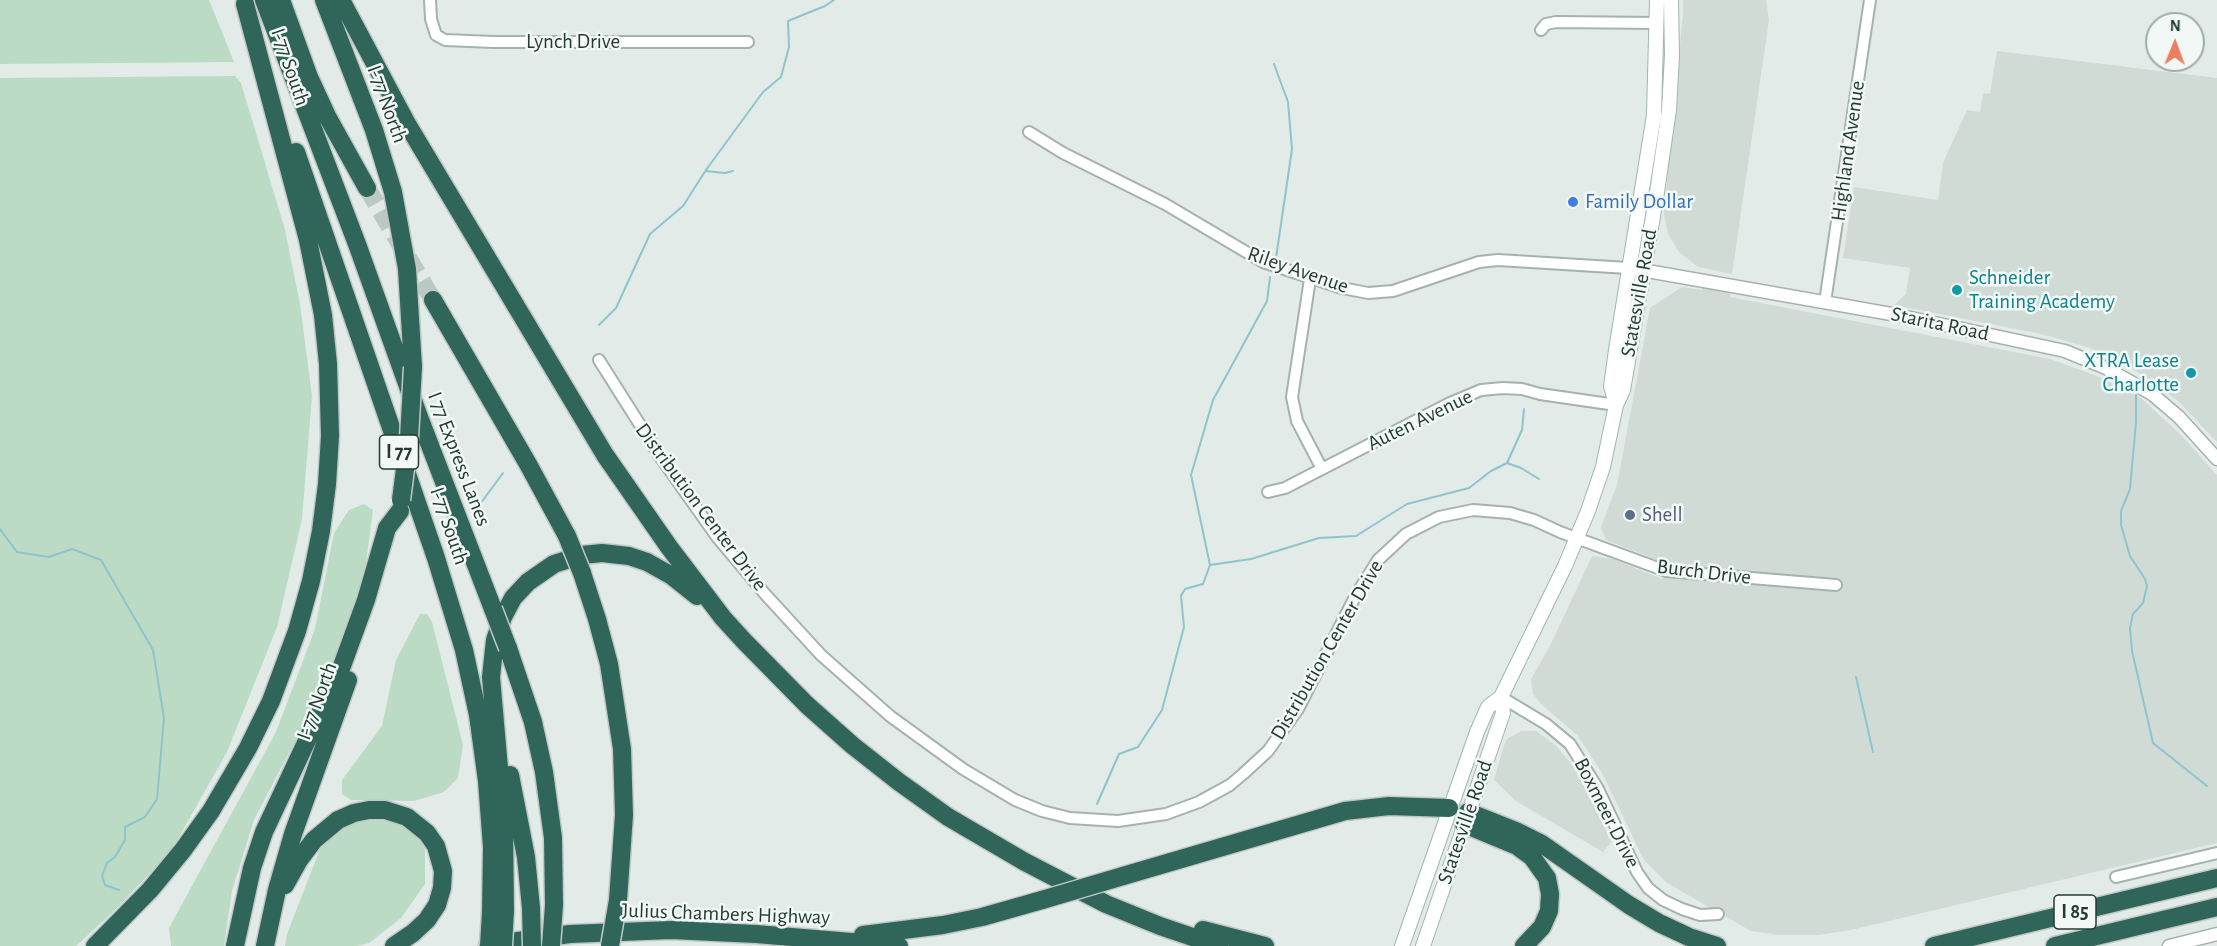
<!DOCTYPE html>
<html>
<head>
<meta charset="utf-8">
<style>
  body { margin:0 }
  #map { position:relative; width:2217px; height:946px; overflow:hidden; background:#e2ebe7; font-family:"Alegreya Sans",sans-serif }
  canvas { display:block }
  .north { position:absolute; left:2145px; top:12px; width:60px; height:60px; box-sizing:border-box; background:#f2f8f5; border:2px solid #9faca8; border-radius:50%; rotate:1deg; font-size:16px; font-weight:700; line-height:24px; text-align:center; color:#233b34 }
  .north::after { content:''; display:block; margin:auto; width:21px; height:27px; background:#ea8061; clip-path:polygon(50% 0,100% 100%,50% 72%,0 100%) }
</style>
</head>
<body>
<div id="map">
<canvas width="2217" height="946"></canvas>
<div class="north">N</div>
</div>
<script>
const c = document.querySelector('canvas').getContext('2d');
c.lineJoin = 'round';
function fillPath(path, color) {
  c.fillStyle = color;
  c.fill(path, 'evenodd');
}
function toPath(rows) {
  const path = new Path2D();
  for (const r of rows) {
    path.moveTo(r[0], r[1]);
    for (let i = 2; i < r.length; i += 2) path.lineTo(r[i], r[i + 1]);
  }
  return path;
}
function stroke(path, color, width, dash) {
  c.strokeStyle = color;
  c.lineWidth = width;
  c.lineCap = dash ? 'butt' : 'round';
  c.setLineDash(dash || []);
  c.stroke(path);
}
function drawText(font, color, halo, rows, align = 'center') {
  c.font = font + ' "Alegreya Sans",sans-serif';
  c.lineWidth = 5;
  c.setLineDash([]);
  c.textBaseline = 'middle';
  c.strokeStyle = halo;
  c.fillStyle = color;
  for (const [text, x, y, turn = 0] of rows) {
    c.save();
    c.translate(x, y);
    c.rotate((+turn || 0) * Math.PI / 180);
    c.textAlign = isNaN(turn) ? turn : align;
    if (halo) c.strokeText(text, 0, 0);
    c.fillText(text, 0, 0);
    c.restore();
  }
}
fillPath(toPath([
  [1683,0,1766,0,1769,20,1732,274,1698,267,1679,252,1668,234,1664,214,1683,13],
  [1997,51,2217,78,2217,442,2178,401,2149,379,2117,360,2087,347,2041,334,1894,305,1906,294,1910,268,1843,258,1854,187,1938,200,1943,163,1967,110,1980,112,1983,93,1990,94],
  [1682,287,1702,290,1703,287,1730,292,1730,297,2050,359,2097,376,2141,398,2181,435,2217,475,2217,843,1851,930,1818,935,1778,935,1751,931,1667,883,1644,860,1602,773,1578,736,1541,704,1533,694,1531,679,1550,646,1592,556,1613,559,1662,579,1670,565,1606,540,1601,527,1617,485,1650,308],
  [1521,731,1536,731,1555,745,1570,762,1589,795,1611,842,1603,852,1516,801,1494,780,1503,748,1507,739]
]), '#d0dbd6');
fillPath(toPath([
  [0,0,209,0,234,62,0,64],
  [235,76,241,83,285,230,300,304,312,396,302,519,277,627,227,752,171,851,113,912,76,946,0,946,0,78],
  [364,504,373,510,365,571,340,647,303,726,254,820,232,891,224,946,171,946,169,928,276,732,315,629,334,533,349,510],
  [420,614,427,614,432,622,463,745,458,778,444,792,414,801,351,800,342,794,342,780,382,726,396,660],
  [362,820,392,821,415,831,425,849,425,884,401,918,369,943,357,946,285,946,287,934,320,849,336,830]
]), '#bcdbc4');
stroke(toPath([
  [1274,64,1288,102,1292,149,1276,258],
  [706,171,725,173,733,171],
  [599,325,616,308,650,234,683,206,706,170,763,92,781,77,789,47,788,21,825,6,834,0],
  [2136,395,2136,422,2130,489,2121,511,2121,525,2130,556,2145,579,2147,586,2143,603,2133,614,2130,628,2132,651,2153,743,2207,786],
  [1507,463,1521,468,1539,479],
  [473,512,475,511,503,473],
  [0,529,17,552,49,557,72,549,101,560,153,650,164,718,157,799,145,817,125,827,125,840,115,857,107,863,102,876,105,885,119,890],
  [1210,565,1251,559,1319,538,1356,536,1407,504,1469,488,1491,471,1507,463,1522,430,1524,409],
  [1856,677,1873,752],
  [1097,804,1119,754,1138,747,1162,710,1184,627,1181,596,1185,589,1203,584,1210,565,1191,475,1213,400,1267,301,1270,277]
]), '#8dc4cd', 2);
stroke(toPath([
  [367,188,433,300]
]), '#bcc8c3', 18, [18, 9]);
const minor = toPath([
  [430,0,431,19,436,35,445,40,493,42,748,42],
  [1541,30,1546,24,1556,22,1657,23],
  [1029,132,1063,153,1165,204,1263,262,1342,288,1368,293,1393,291,1479,262,1498,260,1628,268],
  [1310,279,1292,397,1297,421,1322,469],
  [1825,302,1870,0],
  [599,360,661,458,717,537,765,594,821,655,890,716,963,769,1015,800,1042,811,1070,818,1118,821,1166,814,1199,802,1230,785,1243,774,1268,751,1298,709,1356,595,1378,560,1406,534,1439,517,1473,510,1510,513,1534,520,1560,532,1666,571,1836,585],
  [1268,492,1285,488,1450,403,1481,390,1503,388,1522,389,1540,394,1616,405],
  [1501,697,1546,724,1570,744,1598,789,1637,872,1648,888,1663,900,1682,909,1700,915,1718,914],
  [2116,877,2217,853]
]);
const tertiary = toPath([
  [1636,269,1897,315,2065,351,2106,368,2152,394,2179,417,2217,459],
  [2169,946,2217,934]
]);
const secondary = toPath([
  [1616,405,1611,386,1616,350,1654,115,1657,0],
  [1402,946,1477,732,1488,707,1501,697,1565,566,1588,511,1603,467,1616,405,1623,390,1656,199,1669,110,1672,55,1671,0],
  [1423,946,1503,713,1501,697]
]);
const motorway = toPath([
  [264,0,357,244,419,417,493,609],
  [281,0,309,77,327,116,367,188],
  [324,0,374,130,393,192,407,269,413,367],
  [341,0,406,122,605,455,669,547,723,618,744,641,807,705,852,745,899,782,948,817,1025,862,1106,904,1160,926,1219,946],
  [296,152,436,558,464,650,478,715,487,781,492,847,491,912],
  [433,300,528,464,567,536],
  [582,573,597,619,609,664,622,749,624,815,618,900],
  [508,648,533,722,544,772,553,838,554,905],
  [510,775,526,857,531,908],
  [1468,812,1516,831,1542,844,1629,905,1659,923,1689,937,1717,946],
  [1464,824,1517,846,1532,857,1547,878,1550,894,1549,911,1542,927,1524,946],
  [1123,876,1345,811,1389,806,1449,808],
  [285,885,299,860,314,840,338,820,354,813,369,810,385,810,407,817,427,833,436,846,443,871,442,888,437,905,427,920,413,933,394,946],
  [505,910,504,825,491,677,495,640,503,617,513,598,528,582,554,564,582,555,602,553,629,556,647,562,672,576,697,596],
  [1203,930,1265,946],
  [863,935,943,925,982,917,1042,900],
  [488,945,570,934,671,930,756,934,899,946],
  [95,946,150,890,183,850,211,811,248,748,271,701,297,631,311,581,321,531,327,484,330,436,328,364,323,315,308,240,245,4],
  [235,946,252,868,264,832,342,666,366,600,387,528,400,511],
  [265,946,277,890,293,834,348,680],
  [1934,946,2217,878],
  [2055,946,2217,907]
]);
stroke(minor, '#a5b3ae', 14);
stroke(tertiary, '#a5b3ae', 15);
stroke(secondary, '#a1b6ae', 16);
stroke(motorway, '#c1c8c6', 21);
stroke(minor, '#fff', 10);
stroke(tertiary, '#fff', 12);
stroke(secondary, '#fff', 14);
stroke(motorway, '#30665a', 18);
const motorwayBridge = toPath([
  [401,500,409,438,413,367],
  [567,536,582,573],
  [493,609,508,648],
  [1042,900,1123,876],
  [531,908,532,946],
  [489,946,491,912],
  [503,946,505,910],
  [551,946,554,905],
  [610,946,618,900]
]);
stroke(motorwayBridge, '#c1c8c6', 21, []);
stroke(motorwayBridge, '#30665a', 18);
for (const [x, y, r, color] of [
  [1573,202,6,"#3f7fe0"],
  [1957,290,6,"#0f9aa8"],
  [2191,373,6,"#0f9aa8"],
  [1630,515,6,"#5c6f8a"]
]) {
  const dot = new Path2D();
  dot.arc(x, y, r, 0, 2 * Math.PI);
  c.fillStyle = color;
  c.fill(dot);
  stroke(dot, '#f2f8f5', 2);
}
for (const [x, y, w] of [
  [399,452,39],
  [2075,912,42]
]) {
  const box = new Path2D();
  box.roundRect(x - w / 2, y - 17, w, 34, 4.5);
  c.fillStyle = '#f2f8f5';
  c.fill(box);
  stroke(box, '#233b34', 1.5);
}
drawText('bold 20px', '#233b34', null, [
  ["I 77",399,452],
  ["I 85",2075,912]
]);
drawText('21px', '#233b34', '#f2f8f5', [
  ["Lynch Drive",573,42],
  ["I-77 South",290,67,71],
  ["I-77 North",387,104,70],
  ["Highland Avenue",1848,151,-82],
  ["Riley Avenue",1298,270,19],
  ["Statesville Road",1639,293,-80],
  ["Starita Road",1940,324,12],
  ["Auten Avenue",1420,420,-26],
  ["I 77 Express Lanes",459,459,69],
  ["Distribution Center Drive",701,507,53],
  ["I-77 South",449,526,71],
  ["Burch Drive",1704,572,7],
  ["Distribution Center Drive",1327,650,-60],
  ["I-77 North",317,701,-70],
  ["Boxmeer Drive",1607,813,63],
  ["Statesville Road",1465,822,-71],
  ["Julius Chambers Highway",726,914,2]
]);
drawText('21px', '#366cbe', '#f2f8f5', [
  ["Family Dollar",1585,202]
], 'left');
drawText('21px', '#0d838f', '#f2f8f5', [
  ["Schneider",1969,278],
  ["Training Academy",1969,302],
  ["XTRA Lease",2179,361,"right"],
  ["Charlotte",2179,385,"right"]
], 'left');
drawText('21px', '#4e5e75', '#f2f8f5', [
  ["Shell",1642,515]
], 'left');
</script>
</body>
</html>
